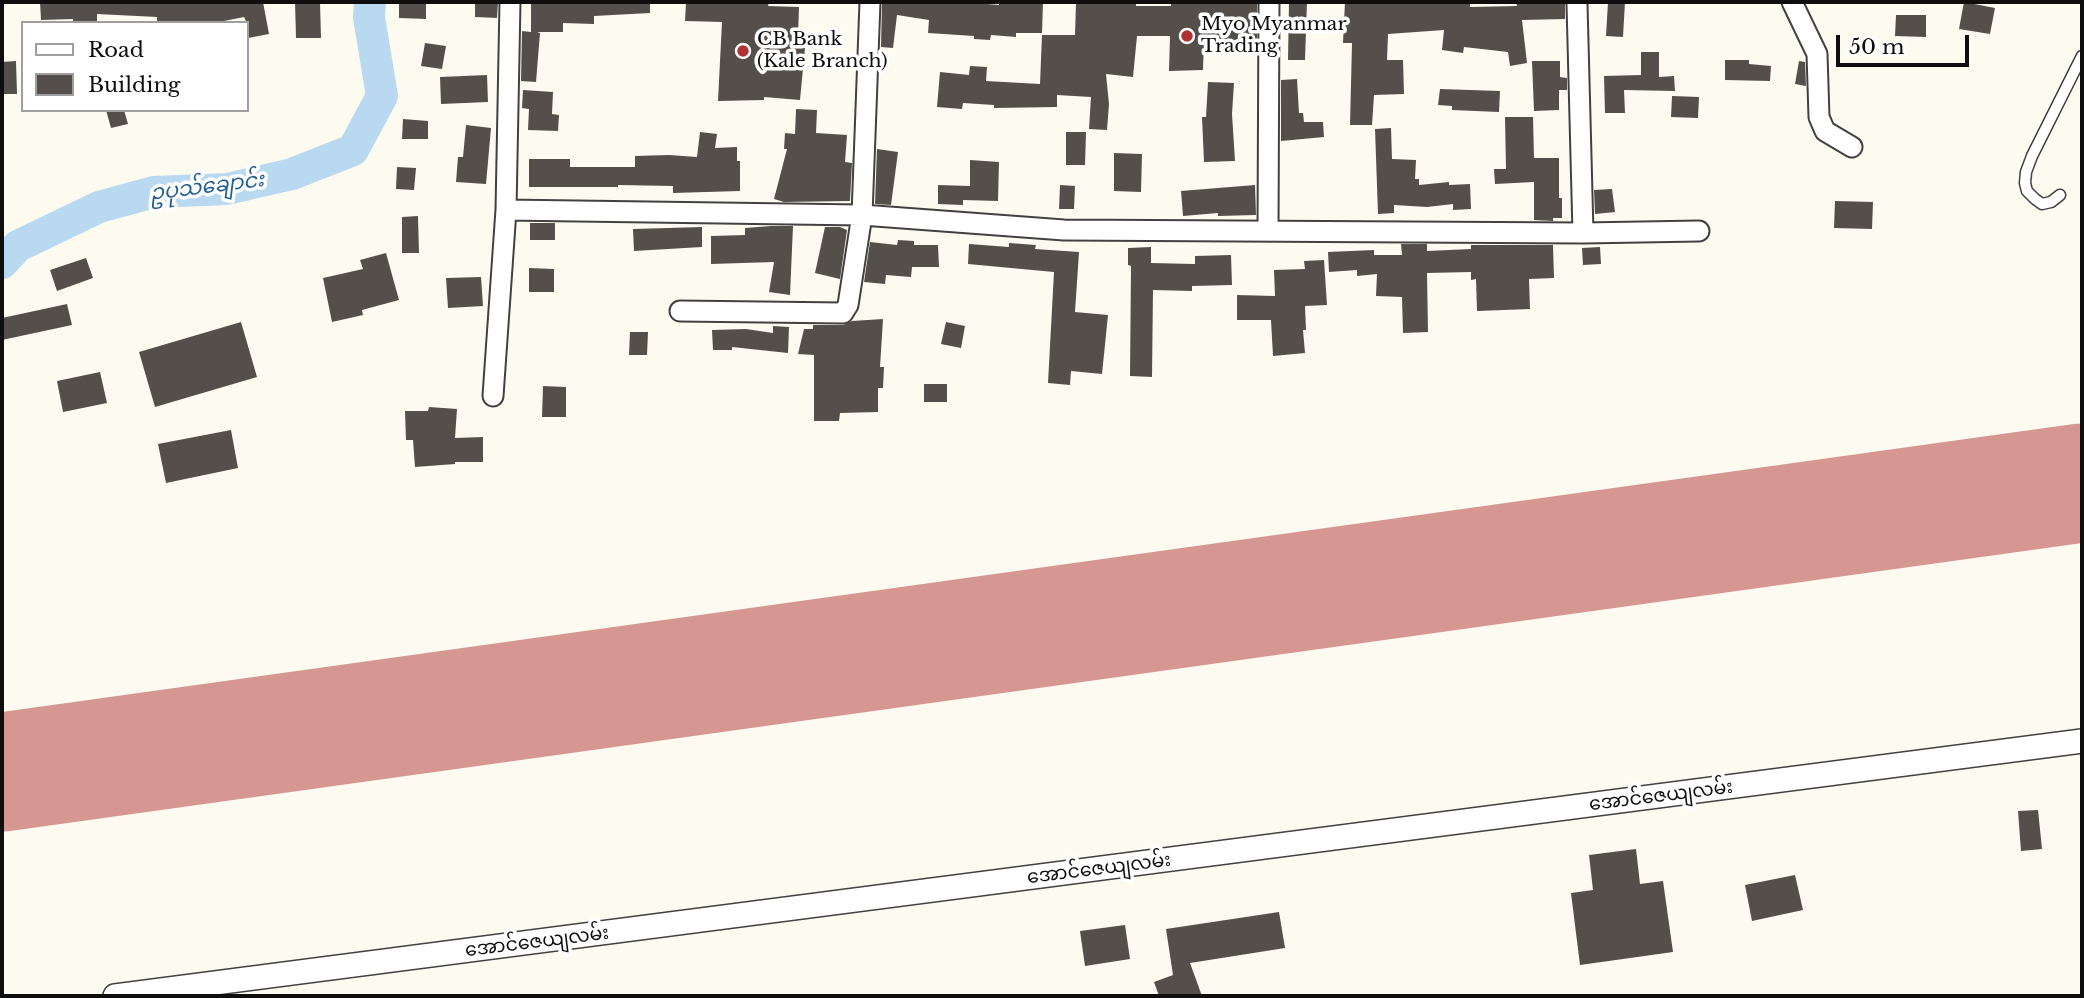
<!DOCTYPE html>
<html>
<head>
<meta charset="utf-8">
<style>
  body { margin:0 }
  #map { position:relative; width:2084px; height:998px; overflow:hidden; background:#fdfbf0; font-family:"Libre Baskerville",serif }
  canvas { display:block }
  .frame { position:absolute; inset:0; border:4px solid #0e0e0e; pointer-events:none }
  .legend { position:absolute; left:21px; top:21px; width:228px; height:91px; box-sizing:border-box; background:#fff; border:2px solid #9f9f9f; margin:0; padding:9px 12px; list-style:none; font-size:21px; color:#0e0e0e }
  .legend li { display:flex; align-items:center; gap:14px; height:35px }
  .legend b { width:35px; border:2px solid #9f9f9f }
  .scale { position:absolute; left:1836px; top:35px; width:133px; height:32px; box-sizing:border-box; border:4px solid #0e0e0e; border-top:0; padding-left:9px; font-size:21px; line-height:24px; white-space:nowrap; color:#0e0e0e; -webkit-text-stroke:5px #fff; paint-order:stroke }
</style>
</head>
<body>
<div id="map">
<canvas width="2084" height="998"></canvas>
<div class="frame"></div>
<ul class="legend">
<li><b style="height:9px;background:#fff"></b>Road</li>
<li><b style="height:19px;background:#554f4b"></b>Building</li>
</ul>
<div class="scale">50 m</div>
</div>
<script>
const c = document.querySelector('canvas').getContext('2d');
c.lineJoin = 'round';
function toPath(rows) {
  const path = new Path2D();
  for (const r of rows) {
    path.moveTo(r[0], r[1]);
    for (let i = 2; i < r.length; i += 2) path.lineTo(r[i], r[i + 1]);
  }
  return path;
}
function stroke(path, color, width, dash) {
  c.strokeStyle = color;
  c.lineWidth = width;
  c.lineCap = dash ? 'butt' : 'round';
  c.setLineDash(dash || []);
  c.stroke(path);
}
function fillPath(path, color) {
  c.fillStyle = color;
  c.fill(path, 'evenodd');
}
function drawText(font, color, halo, rows, align = 'center') {
  c.font = font + ' "Libre Baskerville","Noto Sans Myanmar",serif';
  c.lineWidth = 7;
  c.setLineDash([]);
  c.textBaseline = 'middle';
  c.strokeStyle = halo;
  c.fillStyle = color;
  for (const [text, x, y, turn = 0] of rows) {
    c.save();
    c.translate(x, y);
    c.rotate((+turn || 0) * Math.PI / 180);
    c.textAlign = isNaN(turn) ? turn : align;
    if (halo) c.strokeText(text, 0, 0);
    c.fillText(text, 0, 0);
    c.restore();
  }
}
stroke(toPath([
  [2,263,18,246,99,207,154,192,227,189,292,174,353,150,382,96,369,17,370,2]
]), '#b9d9f0', 32);
stroke(toPath([
  [2,772,2082,483]
]), '#d69792', 119);
fillPath(toPath([
  [40,2,263,2,269,34,248,38,247,23,244,17,214,23,157,23,157,17,97,14,97,23,73,23,73,19,41,20],
  [295,2,320,2,321,38,296,38],
  [399,2,426,2,426,19,399,18],
  [475,2,498,2,497,18,475,17],
  [531,2,650,2,650,13,594,16,594,24,563,23,563,32,537,32,540,33,536,82,521,81,522,31,531,32],
  [686,2,769,2,768,6,799,7,798,36,806,37,800,100,764,97,764,100,718,101,722,22,685,21],
  [882,2,963,2,999,5,999,2,1043,2,1042,33,1016,33,1016,37,991,35,990,40,974,39,974,36,928,33,929,20,897,15,893,48,881,47],
  [1076,2,1136,2,1136,6,1171,6,1171,2,1257,2,1257,42,1204,38,1203,70,1169,71,1170,36,1137,36,1133,77,1106,74,1109,104,1107,130,1089,129,1091,97,1057,95,1057,107,994,108,994,105,963,103,962,109,937,107,940,72,969,75,970,66,987,67,986,81,1040,84,1042,35,1075,35],
  [1289,2,1307,2,1305,60,1288,60],
  [1345,2,1470,2,1470,7,1517,6,1516,2,1565,2,1565,19,1522,20,1527,63,1510,66,1508,52,1464,47,1463,53,1442,50,1444,30,1388,34,1387,60,1403,60,1404,94,1374,95,1372,125,1350,125,1352,43,1343,43],
  [1608,2,1625,2,1623,37,1606,36],
  [1964,2,1995,8,1990,34,1959,29],
  [1896,15,1926,15,1926,37,1895,36],
  [425,43,446,46,442,69,421,66],
  [1641,52,1659,52,1659,77,1674,76,1675,91,1624,90,1625,113,1605,113,1604,76,1641,75],
  [1725,60,1749,60,1749,64,1771,66,1770,81,1725,80],
  [16,61,17,94,2,94,2,62],
  [1532,61,1560,61,1560,77,1567,78,1567,90,1559,90,1559,110,1534,111],
  [1799,61,1805,62,1806,86,1795,84],
  [487,75,488,102,441,104,440,77],
  [1297,79,1299,113,1303,113,1304,122,1323,122,1324,137,1281,141,1281,80],
  [1208,82,1234,83,1232,114,1235,161,1204,162,1202,117,1206,117],
  [1440,89,1500,91,1499,112,1452,110,1452,106,1438,105],
  [523,90,553,92,552,114,559,115,558,131,528,130,529,109,522,108],
  [1672,96,1699,97,1698,118,1671,117],
  [796,109,817,110,816,133,847,135,845,162,852,163,850,201,784,202,774,199,787,149,784,149,785,133,795,134],
  [106,110,124,110,128,124,111,128],
  [1505,117,1533,117,1534,158,1559,158,1559,198,1562,198,1562,218,1553,218,1553,221,1534,220,1534,182,1495,184,1494,169,1506,169],
  [403,119,428,121,428,139,402,139],
  [466,125,491,128,486,184,456,182,458,157,463,157],
  [1391,128,1392,159,1416,160,1415,179,1419,179,1419,185,1449,182,1449,185,1470,184,1471,209,1453,210,1453,204,1427,207,1394,205,1394,213,1378,214,1375,129],
  [700,132,717,134,715,148,737,147,737,161,740,161,740,191,673,193,673,186,618,185,618,187,529,187,529,159,570,159,570,167,635,167,635,156,669,155,697,157],
  [1066,132,1086,132,1085,165,1066,165],
  [877,149,898,152,891,205,875,204],
  [1114,153,1142,154,1141,192,1114,191],
  [970,160,999,162,998,201,963,200,963,205,938,204,938,185,970,186],
  [397,167,416,168,414,190,396,189],
  [1060,185,1075,186,1074,209,1059,209],
  [1255,185,1256,215,1218,216,1218,213,1183,216,1181,191],
  [1612,189,1615,212,1595,214,1594,190],
  [1835,201,1873,202,1872,229,1834,228],
  [418,216,419,253,402,253,402,217],
  [530,223,555,223,555,240,530,240],
  [771,226,793,226,790,295,769,292,774,262,711,264,711,236,745,235,745,228],
  [702,227,702,247,634,251,633,229],
  [825,227,840,227,847,230,840,279,815,273],
  [898,240,914,241,914,245,938,245,939,267,912,267,911,277,886,275,885,284,864,282,870,242,897,245],
  [1009,243,1036,245,1035,249,1079,252,1075,312,1108,315,1102,374,1071,371,1070,385,1048,383,1054,272,968,264,969,244,1009,247],
  [1401,244,1427,244,1427,251,1471,249,1471,245,1553,245,1554,278,1529,279,1530,309,1477,311,1476,279,1471,280,1471,272,1427,273,1428,332,1403,333,1402,297,1376,296,1377,274,1357,276,1357,270,1329,272,1328,252,1374,250,1374,255,1402,255],
  [1151,247,1151,263,1195,264,1195,256,1231,255,1232,285,1192,286,1192,291,1153,290,1152,377,1130,376,1131,266,1128,265,1128,248],
  [1600,247,1601,264,1583,265,1582,248],
  [386,253,399,300,362,310,363,315,332,322,323,278,363,269,360,260],
  [86,258,93,278,57,291,50,270],
  [1324,260,1327,305,1305,306,1306,330,1303,330,1305,353,1273,356,1271,320,1237,320,1237,295,1275,296,1274,270,1305,269,1304,261],
  [529,268,554,269,554,292,529,292],
  [481,277,483,306,448,308,446,278],
  [67,304,72,325,2,340,2,318],
  [883,319,880,367,884,367,883,388,878,388,878,412,840,413,839,421,814,421,814,355,798,354,804,329,813,329,813,325,843,325,852,321],
  [241,322,257,377,155,407,139,352],
  [946,322,965,326,961,348,941,344],
  [773,326,789,327,788,353,732,347,732,350,713,350,712,330,746,329,773,333],
  [630,332,648,332,647,355,629,355],
  [100,372,107,403,63,412,57,381],
  [924,384,947,384,947,402,924,402],
  [543,386,566,387,566,417,542,417],
  [429,407,457,409,455,438,483,437,483,462,455,462,455,464,415,467,413,440,406,440,405,411,428,411],
  [231,430,238,468,166,483,158,444],
  [2038,810,2042,849,2021,851,2018,811],
  [1636,849,1640,884,1663,881,1673,952,1580,965,1571,893,1593,890,1589,855],
  [1795,875,1803,910,1752,921,1745,885],
  [1279,912,1285,948,1190,963,1202,996,1159,996,1154,982,1173,975,1166,929],
  [1125,925,1130,959,1085,966,1080,931]
]), '#554f4b');
const service = toPath([
  [2060,195,2051,202,2042,204,2035,199,2027,191,2025,183,2026,172,2032,156,2082,56]
]);
const minor = toPath([
  [1792,2,1817,54,1819,117,1825,131,1852,147],
  [1577,4,1583,233],
  [506,210,862,215,1064,230,1583,233,1699,231],
  [1268,231,1269,2],
  [680,311,843,313,848,305,862,215,870,2],
  [493,396,506,210,510,2]
]);
const tertiary = toPath([
  [115,996,2082,741]
]);
stroke(service, '#414141', 13);
stroke(minor, '#414141', 23);
stroke(tertiary, '#414141', 26);
stroke(service, '#fff', 10);
stroke(minor, '#fff', 19);
stroke(tertiary, '#fff', 23);
for (const [x, y, r, color] of [
  [1187,36,7,"#b03334"],
  [743,51,7,"#b03334"]
]) {
  const dot = new Path2D();
  dot.arc(x, y, r, 0, 2 * Math.PI);
  c.fillStyle = color;
  c.fill(dot);
  stroke(dot, '#fff', 2.5);
}
drawText('19px', '#0e0e0e', '#fff', [
  ["Myo Myanmar",1201,25],
  ["Trading",1201,47],
  ["CB Bank",757,40],
  ["(Kale Branch)",757,62]
], 'left');
drawText('19px', '#0e0e0e', '#fff', [
  ["အောင်ဇေယျလမ်း",1661,796,-7],
  ["အောင်ဇေယျလမ်း",1099,869,-7],
  ["အောင်ဇေယျလမ်း",537,942,-7]
]);
drawText('italic 21px', '#235e93', '#fff', [
  ["ဥပုသ်ချောင်း",207,187,-7]
]);
</script>
</body>
</html>
